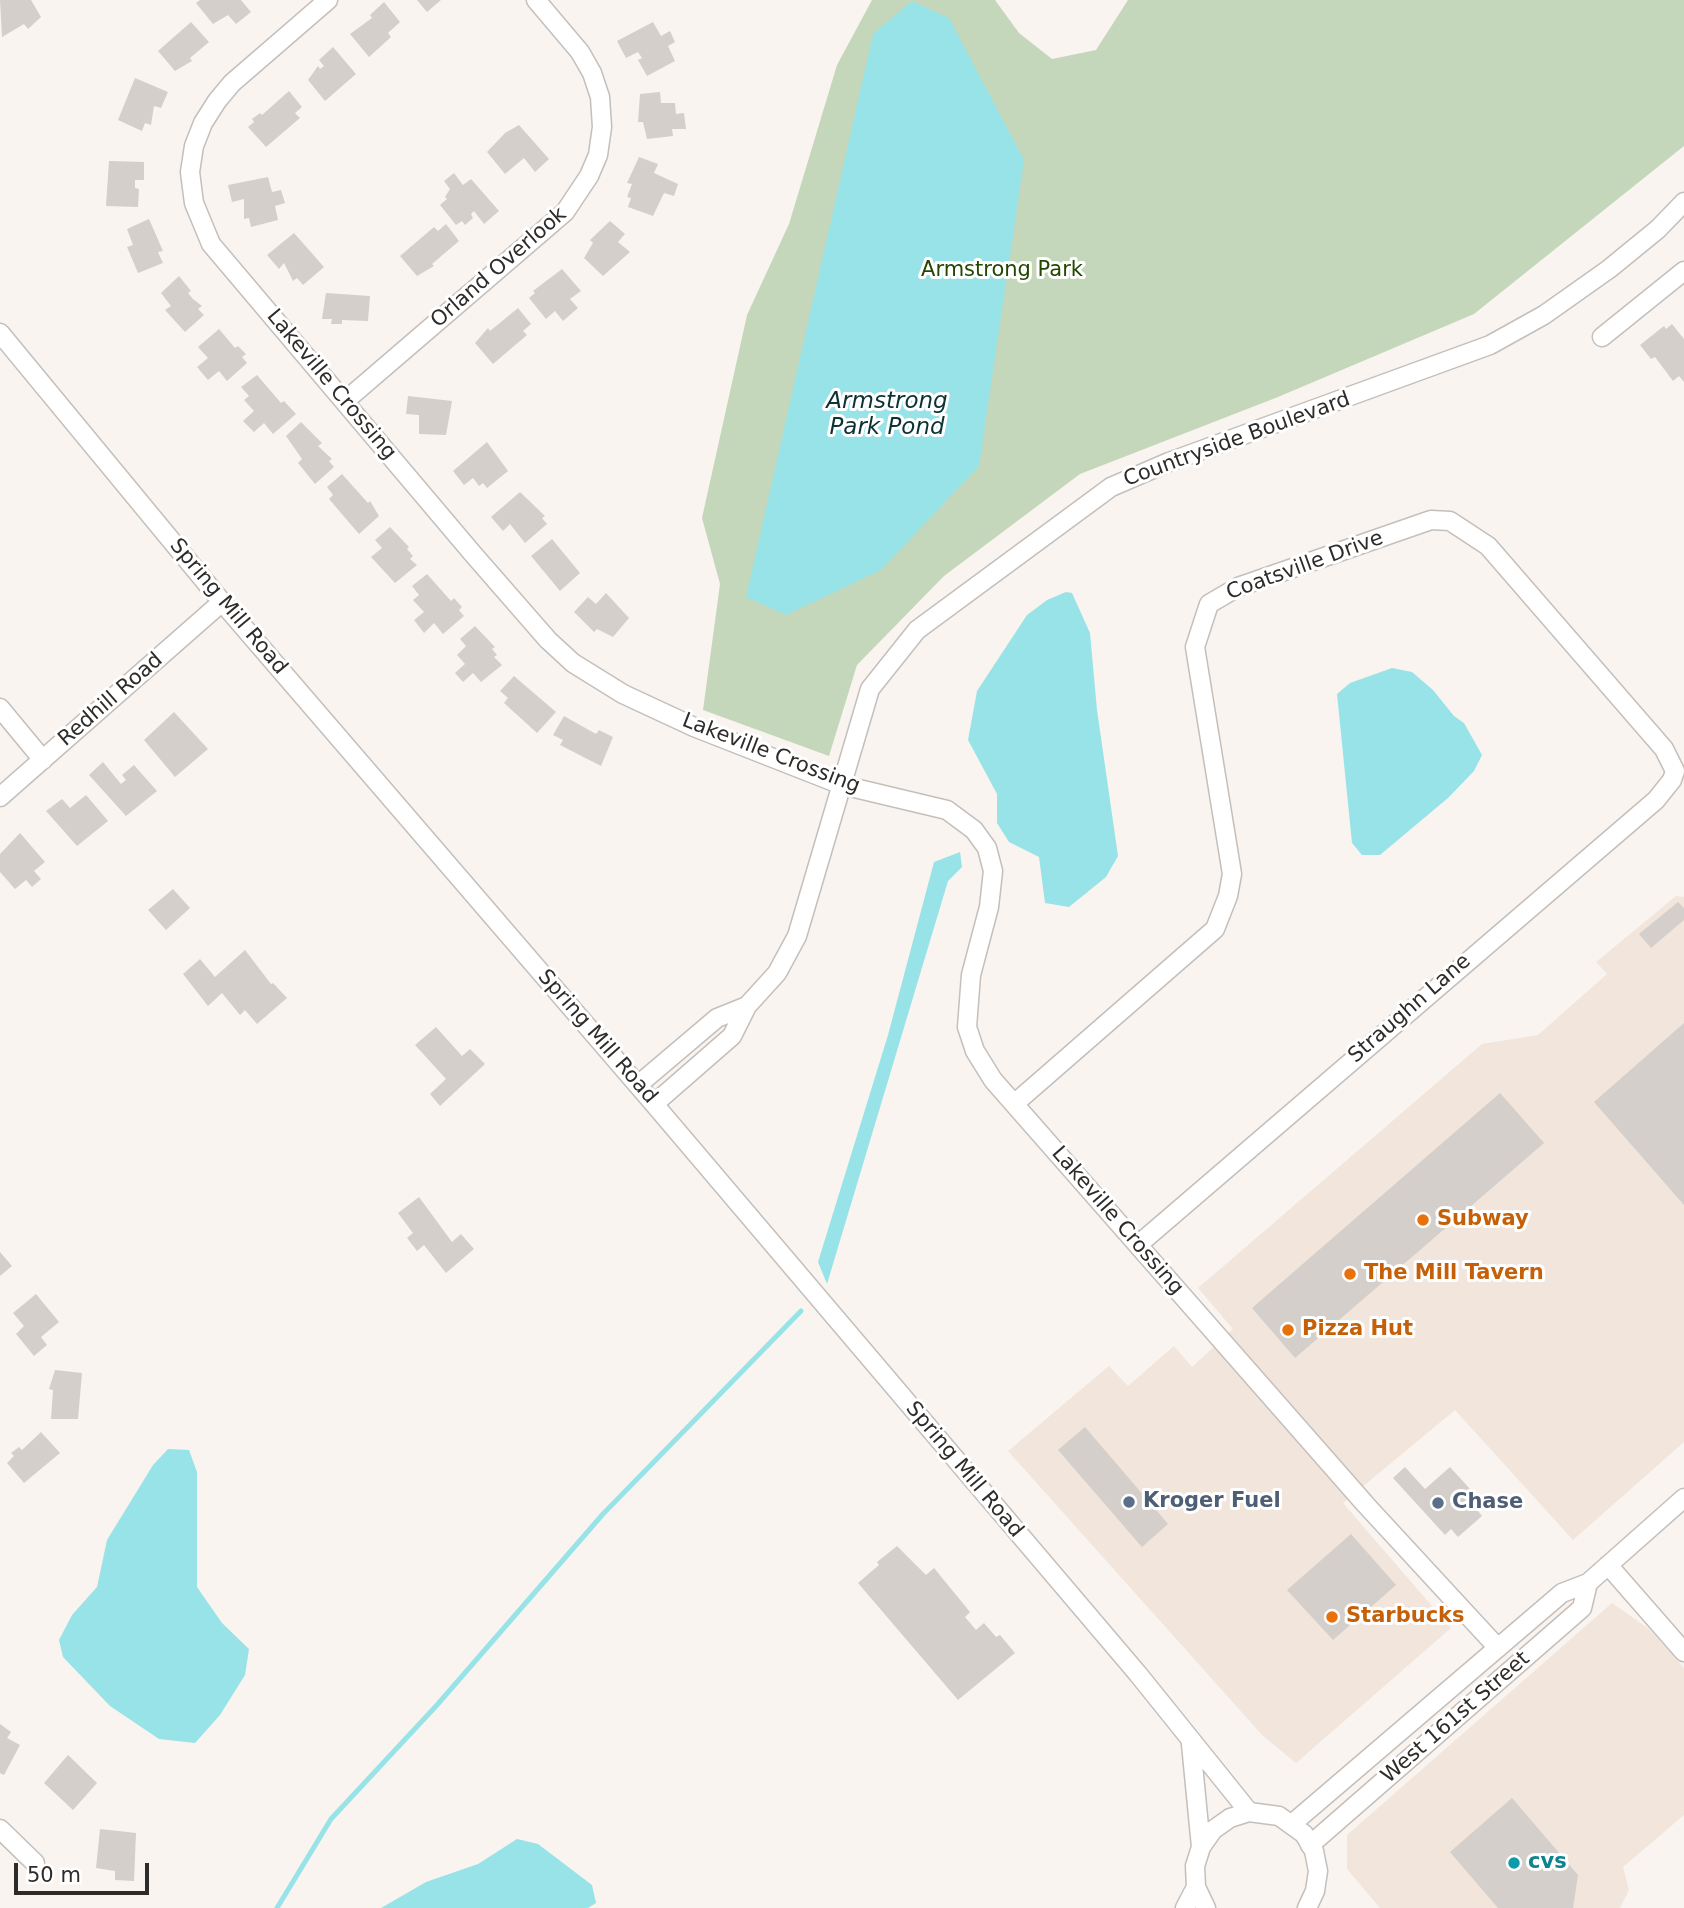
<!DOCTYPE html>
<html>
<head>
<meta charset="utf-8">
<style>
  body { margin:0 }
  #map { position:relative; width:1684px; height:1908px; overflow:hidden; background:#f9f4ef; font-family:"DejaVu Sans",sans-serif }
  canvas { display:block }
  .scale { position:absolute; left:14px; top:1863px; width:135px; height:32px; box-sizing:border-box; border:4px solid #2e2c2a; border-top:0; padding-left:9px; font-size:21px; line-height:24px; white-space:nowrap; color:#2e2c2a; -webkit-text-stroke:5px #fff; paint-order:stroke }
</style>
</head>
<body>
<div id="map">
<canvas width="1684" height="1908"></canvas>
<div class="scale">50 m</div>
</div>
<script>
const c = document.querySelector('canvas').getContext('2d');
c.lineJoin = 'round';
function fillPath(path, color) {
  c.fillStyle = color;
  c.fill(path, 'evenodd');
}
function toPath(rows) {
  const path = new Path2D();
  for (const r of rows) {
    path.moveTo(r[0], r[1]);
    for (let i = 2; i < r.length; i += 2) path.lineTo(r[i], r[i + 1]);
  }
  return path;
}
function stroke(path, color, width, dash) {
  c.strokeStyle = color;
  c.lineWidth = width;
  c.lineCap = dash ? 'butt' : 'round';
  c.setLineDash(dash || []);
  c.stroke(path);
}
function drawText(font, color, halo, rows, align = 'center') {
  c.font = font + ' "DejaVu Sans",sans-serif';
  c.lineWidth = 6;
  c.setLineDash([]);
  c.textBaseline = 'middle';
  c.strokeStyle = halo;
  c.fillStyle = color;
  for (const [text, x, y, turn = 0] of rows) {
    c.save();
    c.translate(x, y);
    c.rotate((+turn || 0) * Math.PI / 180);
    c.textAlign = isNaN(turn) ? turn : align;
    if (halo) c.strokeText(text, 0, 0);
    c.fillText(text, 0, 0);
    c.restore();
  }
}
fillPath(toPath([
  [1676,896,1684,897,1684,1442,1573,1540,1455,1410,1343,1503,1451,1628,1296,1763,1263,1736,1008,1451,1109,1366,1128,1386,1174,1346,1192,1367,1233,1329,1198,1288,1482,1044,1538,1035,1607,974,1596,962],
  [1612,1603,1649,1629,1684,1668,1684,1815,1623,1867,1629,1890,1620,1908,1380,1908,1347,1869,1347,1835]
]), '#f2e5dc');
fillPath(toPath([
  [872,0,995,0,1019,33,1052,59,1096,50,1128,0,1684,0,1684,146,1474,314,1278,397,1080,474,944,576,857,665,829,756,703,710,720,584,702,518,747,315,789,224,837,65]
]), '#c5d7ba');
fillPath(toPath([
  [912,1,949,18,1024,160,979,466,881,570,786,615,746,597,873,34],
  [1066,592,1072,593,1090,633,1097,710,1118,856,1106,877,1069,907,1045,903,1039,857,1009,842,997,823,997,794,968,740,977,691,1027,615,1047,600],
  [1392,668,1412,672,1433,690,1454,716,1464,723,1482,755,1474,771,1448,798,1380,855,1362,855,1352,843,1337,694,1350,683],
  [960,852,962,867,948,881,827,1284,818,1262,888,1035,934,862],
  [168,1449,189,1450,197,1472,197,1587,222,1623,249,1649,245,1675,220,1715,195,1743,159,1739,110,1706,63,1657,59,1640,72,1615,97,1587,107,1540,153,1465],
  [517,1839,538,1844,592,1885,596,1903,588,1908,381,1908,426,1882,478,1864]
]), '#98e3e7');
stroke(toPath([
  [277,1908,331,1819,437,1705,603,1514,801,1311]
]), '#98e3e7', 5);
fillPath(toPath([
  [0,0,31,0,41,17,28,29,24,24,2,37],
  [200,0,241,0,251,12,236,24,228,15,213,24,196,3],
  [417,0,441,0,427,12],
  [384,2,400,22,388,33,391,37,369,57,350,34,372,18,370,15],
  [191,22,209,42,190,58,192,61,175,71,158,51],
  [653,22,661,36,670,31,675,42,668,46,675,61,647,76,638,60,642,58,638,52,626,58,617,41],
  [333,47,356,74,325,101,308,80,318,66,320,69,324,66,319,60],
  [135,78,168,92,161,108,154,106,151,125,145,123,142,131,118,120],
  [289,91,302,107,295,113,300,118,266,147,248,127,254,122,252,119,260,113,262,115],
  [660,92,661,103,675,103,676,114,684,113,686,129,672,129,673,136,647,139,643,122,638,122,640,94],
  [519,125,549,159,535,172,524,158,505,174,487,152,505,133],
  [639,157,658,164,654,173,678,184,674,196,664,193,653,216,628,207,631,198,627,197,632,184,627,183],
  [109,161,144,162,144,180,135,180,135,188,139,189,138,207,106,206],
  [454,173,463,185,471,179,499,211,484,224,474,211,471,214,473,218,465,225,462,221,456,225,440,205,447,199,445,197,450,189,444,181],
  [268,177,272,192,281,190,285,203,275,206,278,220,251,227,249,218,244,219,244,199,232,202,228,185],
  [149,219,163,251,158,252,163,263,138,273,127,247,133,245,127,229],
  [610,221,625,234,618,242,630,252,603,276,584,258,593,243,590,240],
  [446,224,459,241,432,264,434,266,417,276,400,256,434,227,438,231],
  [294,233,324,267,303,285,297,278,293,281,284,263,279,269,267,255],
  [562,269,581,291,570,299,578,308,563,321,555,311,546,319,529,298,535,293,533,291],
  [179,276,191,291,188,293,193,299,202,306,198,309,204,315,185,332,165,310,171,306,161,293],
  [326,293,370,296,368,321,342,320,342,324,331,324,332,319,322,319],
  [518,308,531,324,523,331,527,335,493,364,475,343,488,328,490,331],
  [1672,324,1684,339,1684,382,1679,376,1673,381,1655,357,1651,359,1640,345,1664,326,1666,329],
  [219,329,235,348,238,346,246,354,242,357,247,363,227,381,219,371,208,380,197,367,208,358,198,347],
  [257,375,281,403,284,401,296,414,273,434,264,423,254,432,243,421,254,411,244,400,249,396,241,387],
  [408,396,452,401,446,435,419,434,419,415,406,414],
  [301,422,322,443,318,446,332,459,329,461,334,467,315,484,298,463,302,459,286,436],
  [487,442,508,471,487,488,483,483,479,486,473,478,464,485,453,471],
  [342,474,368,503,370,501,379,516,359,534,329,499,333,495,327,487],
  [520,492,545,516,542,518,547,524,525,543,510,524,503,531,491,517],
  [390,527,409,547,407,549,413,556,410,559,417,565,395,583,371,557,382,548,375,540],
  [552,539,580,573,560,591,531,556],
  [427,574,451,601,454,598,462,607,459,610,464,616,443,634,434,623,424,633,414,620,424,612,413,600,419,595,412,586],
  [606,593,629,618,613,637,597,629,594,632,574,612,588,597,596,604],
  [475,626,495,647,492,649,497,655,494,657,502,665,481,682,473,673,463,682,455,673,465,664,457,655,466,646,460,639],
  [514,676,556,712,537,733,504,703,508,698,500,691],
  [174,712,208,749,175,777,144,740],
  [564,716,596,734,599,730,613,737,601,766,560,745,563,740,553,735],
  [103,762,121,784,126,780,122,775,134,765,157,791,126,816,89,775],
  [86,795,108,821,77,846,46,811,62,799,70,808],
  [20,833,45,862,34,871,41,879,32,887,26,880,15,889,0,872,0,854],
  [173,889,190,908,166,930,148,910],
  [1678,902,1684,908,1684,920,1651,948,1639,934],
  [245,950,271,984,273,983,287,998,257,1024,245,1010,240,1015,222,993,208,1006,183,974,200,959,215,977],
  [1684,1023,1684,1205,1594,1102],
  [436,1027,462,1056,470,1049,485,1064,440,1106,430,1094,446,1079,415,1045],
  [1500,1093,1544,1143,1295,1358,1252,1308],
  [419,1197,452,1242,461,1234,474,1249,446,1273,424,1245,417,1251,407,1238,413,1233,398,1213],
  [0,1252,12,1266,0,1276],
  [36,1294,59,1322,41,1337,47,1345,34,1356,16,1334,24,1326,13,1313],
  [55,1370,82,1373,78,1419,51,1419,53,1390,49,1389],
  [1085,1427,1168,1524,1142,1547,1058,1450],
  [41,1432,60,1453,24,1483,7,1463,14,1456,11,1453,19,1447,22,1450],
  [1405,1467,1425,1489,1450,1467,1480,1500,1474,1506,1482,1516,1458,1537,1451,1529,1445,1535,1393,1478],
  [1351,1534,1396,1585,1333,1640,1287,1590],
  [897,1546,926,1575,934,1568,970,1612,965,1617,976,1630,984,1623,996,1637,1000,1635,1015,1653,958,1700,858,1583,879,1565,877,1562],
  [0,1724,11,1732,7,1738,20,1745,4,1775,0,1773],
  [68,1755,97,1783,73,1810,44,1783],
  [1512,1798,1578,1875,1573,1908,1498,1908,1450,1852],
  [100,1829,136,1833,134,1881,115,1880,115,1871,96,1868]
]), '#d4cfca');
const minor = toPath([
  [328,0,232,83,217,101,203,123,194,146,190,172,194,203,211,244,473,554,548,640,573,663,623,694,694,727,842,785,947,810,974,830,987,848,993,871,989,907,971,975,967,1027,975,1051,993,1080,1366,1505,1498,1648],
  [0,333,222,602,654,1104,1138,1674,1249,1812],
  [1602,337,1684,271],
  [345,401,565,212,589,176,598,155,602,127,600,97,592,73,580,52,536,0],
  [0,708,43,760],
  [0,797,222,602],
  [638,1085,717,1018,747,1006],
  [654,1104,732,1036,747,1006,777,973,797,936,870,689,917,630,1111,487,1169,462,1490,345,1544,315,1609,269,1658,229,1684,202],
  [1014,1104,1215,929,1228,896,1232,874,1195,647,1209,604,1238,587,1431,520,1450,521,1488,546,1664,749,1675,771,1672,780,1656,800,1139,1244],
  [1608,1565,1684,1652],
  [1191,1744,1201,1847],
  [1293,1823,1562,1593,1588,1583,1684,1498],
  [0,1829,35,1863],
  [1310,1845,1582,1608,1588,1583],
  [1185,1908,1196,1887],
  [1206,1908,1196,1887,1195,1866,1201,1847,1213,1830,1230,1818,1249,1812,1279,1816,1304,1834,1314,1851,1318,1871,1315,1891,1307,1908]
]);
stroke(minor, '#c5bfbb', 21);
stroke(minor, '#fff', 18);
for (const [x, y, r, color] of [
  [1423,1220,7,"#e8710a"],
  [1350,1274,7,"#e8710a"],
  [1288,1330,7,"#e8710a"],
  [1129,1502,7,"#5c6f8a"],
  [1438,1503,7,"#5c6f8a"],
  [1332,1617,7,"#e8710a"],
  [1514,1863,7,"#0f9aa8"]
]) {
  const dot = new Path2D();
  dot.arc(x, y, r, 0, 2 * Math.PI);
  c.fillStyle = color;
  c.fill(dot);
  stroke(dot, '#fff', 2.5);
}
drawText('21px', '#2e2c2a', '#fff', [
  ["Orland Overlook",499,268,-41],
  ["Lakeville Crossing",331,385,50],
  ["Countryside Boulevard",1237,440,-20],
  ["Coatsville Drive",1305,566,-20],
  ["Spring Mill Road",228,607,50],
  ["Redhill Road",111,700,-41],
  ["Lakeville Crossing",771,754,21],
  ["Straughn Lane",1410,1009,-41],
  ["Spring Mill Road",597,1037,49],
  ["Lakeville Crossing",1117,1221,49],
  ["Spring Mill Road",964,1470,50],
  ["West 161st Street",1456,1718,-41]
]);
drawText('21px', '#234700', '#fff', [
  ["Armstrong Park",1002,271]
]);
drawText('bold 21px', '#c56008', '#fff', [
  ["Subway",1437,1220],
  ["The Mill Tavern",1364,1274],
  ["Pizza Hut",1302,1330],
  ["Starbucks",1346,1617]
], 'left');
drawText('bold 21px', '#4e5e75', '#fff', [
  ["Kroger Fuel",1143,1502],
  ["Chase",1452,1503]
], 'left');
drawText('bold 21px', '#0d838f', '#fff', [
  ["cvs",1528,1863]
], 'left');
drawText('italic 23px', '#0d3234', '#fff', [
  ["Armstrong",887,402],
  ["Park Pond",887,428]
]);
</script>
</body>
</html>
